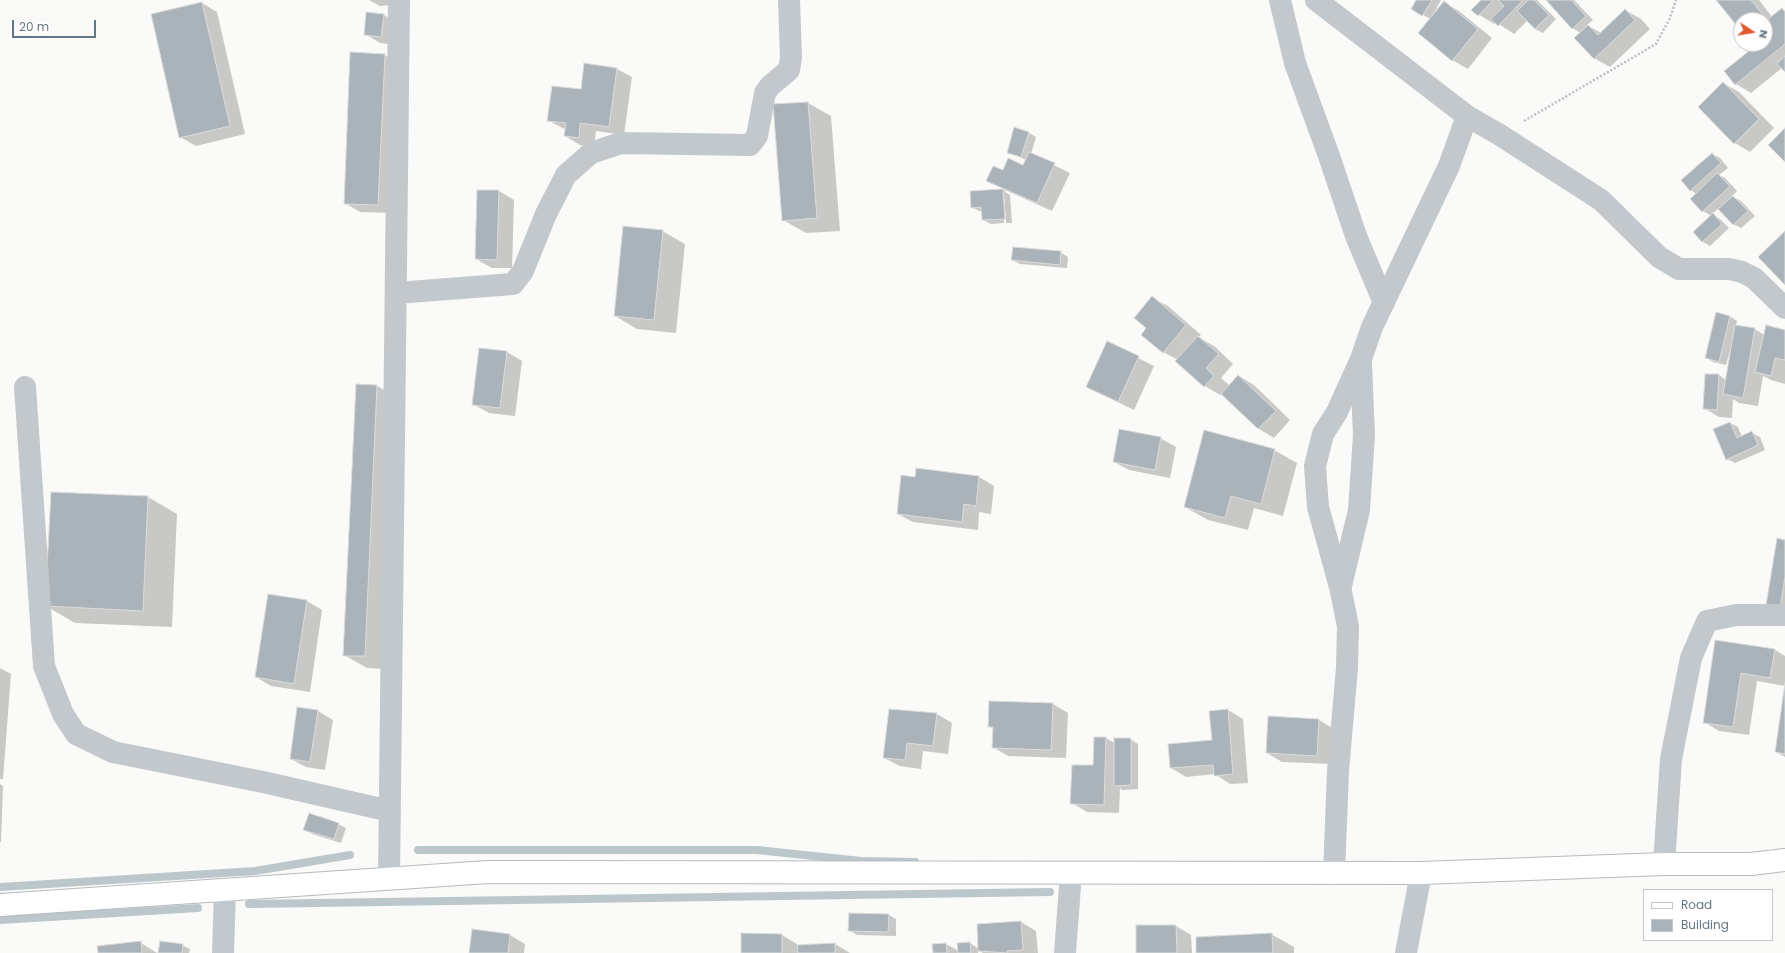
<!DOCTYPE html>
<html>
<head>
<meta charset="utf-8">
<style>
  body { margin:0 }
  #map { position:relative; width:1785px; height:953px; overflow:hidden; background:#fafaf8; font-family:Poppins,sans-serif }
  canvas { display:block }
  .legend { position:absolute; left:1643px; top:889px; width:130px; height:52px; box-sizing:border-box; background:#fff; border:1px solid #c1c8cd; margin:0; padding:5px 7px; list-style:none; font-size:12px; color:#657683 }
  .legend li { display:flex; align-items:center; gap:8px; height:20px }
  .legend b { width:20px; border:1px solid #c1c8cd }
  .north { position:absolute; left:1733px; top:12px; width:40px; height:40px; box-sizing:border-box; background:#fff; border:1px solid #c1c8cd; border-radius:50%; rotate:102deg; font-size:11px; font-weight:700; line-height:16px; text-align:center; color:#657683 }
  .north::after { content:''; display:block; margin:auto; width:14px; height:18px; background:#e4572e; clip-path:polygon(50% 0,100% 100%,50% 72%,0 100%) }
  .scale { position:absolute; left:12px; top:20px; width:84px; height:18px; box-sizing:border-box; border:2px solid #657683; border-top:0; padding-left:5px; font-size:12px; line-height:14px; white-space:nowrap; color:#657683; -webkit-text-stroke:3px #fff; paint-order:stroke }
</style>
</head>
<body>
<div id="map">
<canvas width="1785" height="953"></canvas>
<ul class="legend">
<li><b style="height:5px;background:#fff"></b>Road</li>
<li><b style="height:11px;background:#aab3b9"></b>Building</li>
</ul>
<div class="north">N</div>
<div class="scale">20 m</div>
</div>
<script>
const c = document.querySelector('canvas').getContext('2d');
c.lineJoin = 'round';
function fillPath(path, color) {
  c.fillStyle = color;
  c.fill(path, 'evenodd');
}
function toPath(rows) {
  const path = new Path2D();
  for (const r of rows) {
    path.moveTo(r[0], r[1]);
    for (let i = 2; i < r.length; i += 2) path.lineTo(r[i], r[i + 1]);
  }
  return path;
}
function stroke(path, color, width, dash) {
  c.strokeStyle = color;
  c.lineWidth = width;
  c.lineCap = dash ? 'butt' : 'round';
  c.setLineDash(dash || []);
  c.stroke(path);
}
fillPath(toPath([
  [369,0,393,0,393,5,380,6],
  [1417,0,1441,0,1434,13,1444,2,1459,11,1492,38,1468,69,1452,60,1430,19,1412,8],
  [1482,0,1537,0,1556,19,1543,33,1535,29,1527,21,1514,34,1496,22,1494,24,1472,10],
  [1547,0,1574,0,1593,20,1587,25,1601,33,1625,10,1641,19,1650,29,1610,67,1594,58,1581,33,1572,28],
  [1718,0,1759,0,1772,17,1782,9,1785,11,1785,71,1782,68,1751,93,1736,84,1755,47,1753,44,1765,44,1765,20,1741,20,1741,29],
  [202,3,217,12,245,134,196,146,180,137],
  [384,15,399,24,396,45,380,43,365,34],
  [384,55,400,64,394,213,360,212,345,203],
  [617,69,632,77,624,135,596,131,594,147,580,145,565,136,566,130,548,120,581,90],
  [1723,83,1739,92,1774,128,1750,152,1735,143],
  [808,103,831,116,840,231,806,233,783,220,774,105],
  [1029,133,1036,137,1031,154,1070,173,1052,211,1005,190,1005,192,1010,195,1012,223,1006,223,1004,194,1002,194,1004,223,991,224,983,220,983,211,979,211,972,207,971,192,1005,190,987,180,1003,172,1024,166,1026,160,1008,152],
  [1712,154,1720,158,1728,168,1719,175,1725,178,1737,191,1732,196,1741,201,1755,216,1741,228,1733,224,1719,208,1712,214,1720,219,1729,228,1710,246,1703,242,1694,232,1711,216,1703,211,1691,199,1697,194,1690,190],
  [499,191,514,200,512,268,492,268,476,259],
  [662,231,685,244,676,333,637,329,615,316],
  [1060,252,1068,257,1067,268,1020,264,1012,260],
  [1152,298,1168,306,1201,335,1198,337,1214,346,1233,364,1221,378,1230,386,1239,376,1254,385,1290,420,1274,438,1259,429,1222,393,1220,395,1205,386,1178,360,1163,352,1147,328],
  [1730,316,1737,321,1736,326,1755,329,1764,335,1785,331,1785,384,1771,380,1763,376,1758,406,1739,403,1733,399,1732,418,1719,417,1704,408,1719,375,1726,380,1731,351,1730,351,1726,365,1713,362,1706,357],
  [1108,343,1154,366,1134,410,1087,387],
  [507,352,522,361,515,416,489,413,473,404],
  [377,386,400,399,387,669,367,668,344,655],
  [1730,423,1738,427,1742,437,1752,433,1760,437,1765,450,1735,463,1727,459],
  [1160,438,1176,447,1170,478,1129,470,1114,462],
  [1274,450,1297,463,1283,516,1254,508,1248,530,1208,520,1185,507],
  [917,470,979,477,994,486,991,514,979,512,978,530,913,522,898,514,916,478],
  [52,493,148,497,177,514,172,627,75,623,46,606],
  [1785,541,1785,614,1767,605],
  [269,595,307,601,322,610,310,692,271,686,256,677],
  [1716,641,1775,650,1785,656,1785,686,1757,681,1749,735,1719,731,1704,722],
  [0,668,11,674,3,779,0,779],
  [1785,690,1785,757,1776,752],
  [1053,704,1068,713,1066,758,1008,756,993,747,993,729,989,726],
  [1228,710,1243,719,1248,783,1230,784,1215,774,1186,777,1171,768,1213,741],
  [318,711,333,720,325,770,306,767,291,759],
  [937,714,952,723,948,754,923,751,921,769,900,766,884,758],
  [1319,720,1334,729,1332,764,1282,762,1267,753],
  [1095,738,1106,738,1115,743,1130,739,1138,744,1138,789,1122,790,1120,788,1119,813,1087,812,1072,803,1094,766],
  [0,784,3,786,1,842,0,842],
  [338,824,346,828,341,843,312,834,305,829],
  [889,915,896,919,896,936,857,935,849,930],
  [1021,922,1036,931,1038,953,983,953,978,950,978,953,934,953,946,944,959,951,970,943,979,949,978,925],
  [1176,926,1191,935,1192,953,1137,953],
  [1271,934,1294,947,1294,953,1197,953],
  [510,935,525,944,524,953,470,953],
  [782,935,797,944,797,946,835,944,850,953,742,953],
  [141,943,157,953,99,953,98,947],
  [182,945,190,949,189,953,159,953]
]), '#0003');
stroke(toPath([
  [418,850,757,850,861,861,915,862],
  [0,887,255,871,350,855],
  [249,904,1050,892],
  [0,920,198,908]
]), '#bbc7cb', 8);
const building = toPath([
  [1416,0,1432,0,1422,16,1411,9,1416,0],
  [1481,0,1493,0,1478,16,1471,10,1481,0],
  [1498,0,1523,0,1498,26,1491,19,1504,6,1498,0],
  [1528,0,1534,0,1549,15,1535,29,1517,11,1528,0],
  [1546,0,1571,0,1586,16,1572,29,1546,0],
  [1716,0,1751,0,1767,20,1782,8,1785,12,1785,44,1735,85,1724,71,1754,47,1751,44,1765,44,1765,20,1741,20,1741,31,1716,0],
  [1444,1,1478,29,1452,61,1418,33,1444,1],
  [202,2,230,126,179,138,151,14,202,2],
  [1625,9,1635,20,1594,59,1574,38,1588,25,1598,35,1625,9],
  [366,12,384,14,381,37,364,35,366,12],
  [350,52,385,54,378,205,344,204,350,52],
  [1785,56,1785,72,1777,64,1785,56],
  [584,63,617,68,609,127,580,123,579,138,564,136,566,123,547,121,552,86,581,89,584,63],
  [1723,82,1759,119,1734,144,1698,107,1723,82],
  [808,102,817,218,782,221,773,104,808,102],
  [1014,127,1029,132,1021,157,1007,153,1014,127],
  [1785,128,1785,162,1768,145,1785,128],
  [1029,152,1055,163,1037,203,986,181,993,166,1003,170,1008,158,1023,165,1029,152],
  [1712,153,1721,163,1690,191,1681,180,1712,153],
  [1717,173,1730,186,1702,212,1690,199,1717,173],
  [1003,189,1005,219,982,220,981,207,971,208,970,191,1003,189],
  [477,190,499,190,497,260,475,259,477,190],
  [1733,196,1748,211,1733,225,1718,209,1733,196],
  [1713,213,1722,224,1702,242,1693,232,1713,213],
  [623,226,663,230,654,320,614,316,623,226],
  [1785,231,1785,285,1758,257,1785,231],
  [1013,247,1061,251,1060,265,1011,260,1013,247],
  [1152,296,1186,325,1163,353,1141,335,1146,328,1134,318,1152,296],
  [1716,312,1730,316,1719,362,1705,358,1716,312],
  [1735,325,1755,328,1743,398,1723,394,1735,325],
  [1766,325,1785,330,1785,360,1775,358,1771,376,1755,372,1766,325],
  [1198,336,1219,354,1206,368,1214,376,1204,387,1175,361,1198,336],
  [1107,341,1139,356,1118,402,1086,387,1107,341],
  [479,348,507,351,500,408,472,405,479,348],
  [1705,374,1719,374,1717,410,1703,409,1705,374],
  [1238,375,1276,411,1258,429,1221,394,1238,375],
  [356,384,377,385,365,656,343,656,356,384],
  [1730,422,1737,438,1752,431,1758,445,1726,460,1713,429,1730,422],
  [1119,429,1161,437,1155,470,1113,462,1119,429],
  [1204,430,1275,449,1261,504,1231,496,1225,518,1184,507,1204,430],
  [916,468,979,476,976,506,964,504,962,522,897,514,901,475,915,477,916,468],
  [51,492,148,496,143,611,45,606,51,492],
  [1777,538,1785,540,1785,577,1780,608,1766,605,1777,538],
  [268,594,307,600,294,684,255,677,268,594],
  [1715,640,1775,649,1770,678,1741,673,1733,727,1703,723,1715,640],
  [1785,683,1785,754,1775,752,1785,683],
  [989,701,1053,703,1051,750,992,748,993,727,988,727,989,701],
  [297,707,318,710,310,762,290,759,297,707],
  [889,709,937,713,933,746,907,743,905,760,883,758,889,709],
  [1228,709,1233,774,1214,776,1213,765,1170,768,1168,744,1212,740,1209,711,1228,709],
  [1268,716,1319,719,1317,756,1266,753,1268,716],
  [1094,737,1106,737,1104,805,1070,804,1072,765,1093,765,1094,737],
  [1114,738,1131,738,1131,785,1114,786,1114,738],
  [309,813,339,823,334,839,303,830,309,813],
  [849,913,889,914,888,932,848,931,849,913],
  [1021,921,1023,950,1007,951,1008,953,978,951,977,924,1021,921],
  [1136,925,1176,925,1177,953,1136,953,1136,925],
  [472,929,510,934,508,953,469,953,472,929],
  [741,933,782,934,782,953,741,953,741,933],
  [1272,933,1273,953,1196,953,1196,937,1272,933],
  [141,941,142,953,98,953,97,946,141,941],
  [160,941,183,944,182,953,158,953,160,941],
  [970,942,971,953,958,953,957,943,970,942],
  [835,943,835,953,798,953,797,945,835,943],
  [946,943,947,953,933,953,932,944,946,943]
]);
fillPath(building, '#aab3b9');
stroke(building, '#dcdcda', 1);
const major = toPath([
  [0,905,488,872,1421,873,1664,864,1751,864,1785,860]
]);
stroke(major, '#b5babe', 24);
stroke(toPath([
  [1524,121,1656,44,1670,18,1676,0]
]), '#bbbfc2', 2.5, [2, 2]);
stroke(toPath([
  [1280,0,1295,63,1329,156,1356,236,1384,303],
  [1316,0,1467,116,1500,135,1601,200,1659,257,1679,269,1729,269,1742,272,1754,278,1785,308],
  [396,293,513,284,523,271,546,214,566,175,591,153,621,143,750,145,757,136,765,93,770,86,789,70,791,58,789,0],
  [25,387,44,666,63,714,76,734,113,752,263,782,390,811],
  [1341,586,1359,510,1364,435,1361,364],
  [1664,864,1671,759,1691,658,1707,621,1736,615,1785,615],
  [1334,873,1338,771,1347,668,1348,626,1340,587,1318,507,1315,466,1323,434,1337,412,1361,359,1372,327,1449,166,1467,116],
  [389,879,399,0],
  [223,953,225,890],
  [1065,953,1071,873],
  [1406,953,1421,873]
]), '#c3c8cc', 22);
stroke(major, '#fff', 22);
</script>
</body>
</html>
